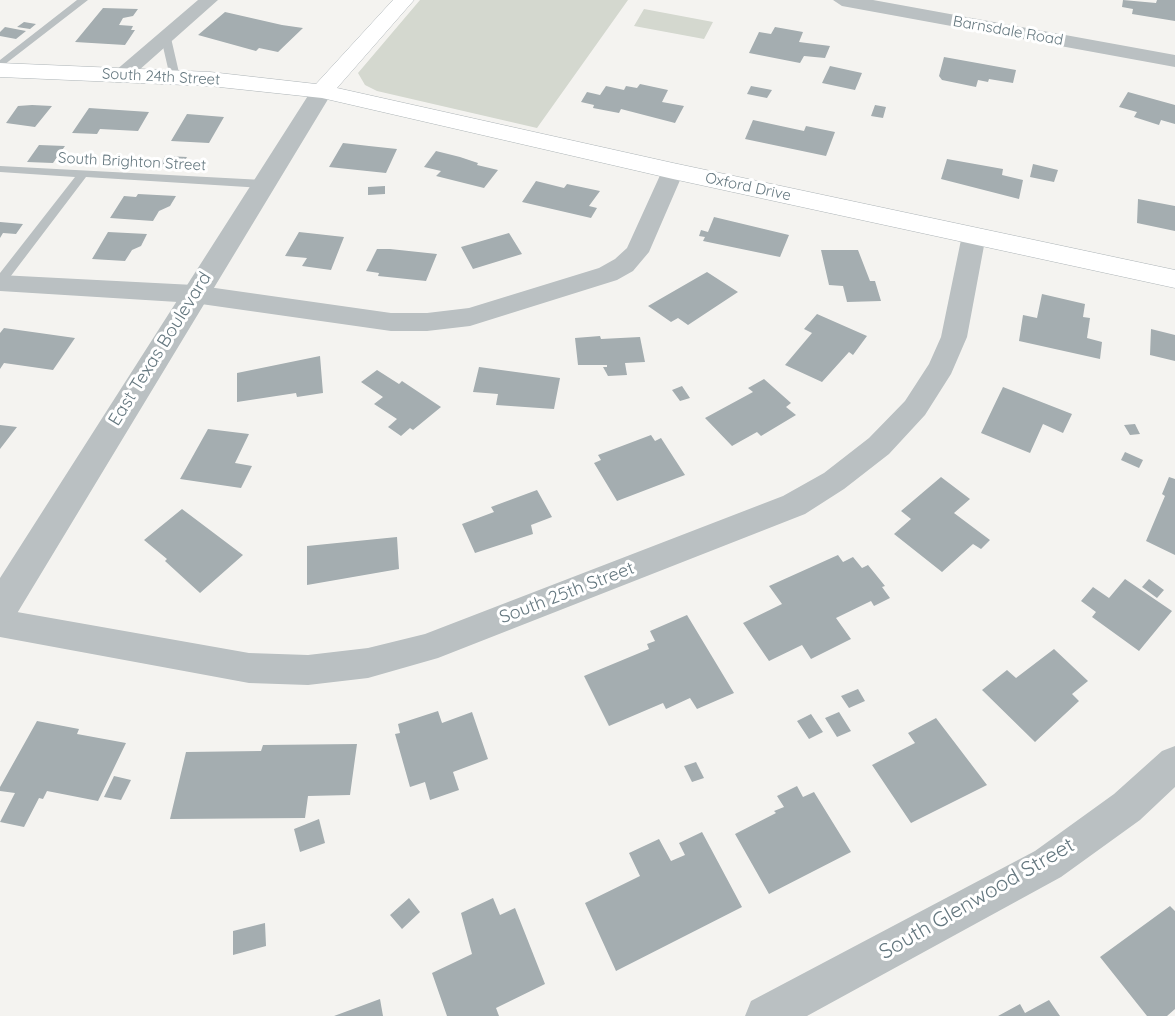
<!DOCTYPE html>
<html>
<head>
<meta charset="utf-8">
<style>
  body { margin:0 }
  canvas { display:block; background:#f4f3f0 }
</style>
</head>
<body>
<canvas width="1175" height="1016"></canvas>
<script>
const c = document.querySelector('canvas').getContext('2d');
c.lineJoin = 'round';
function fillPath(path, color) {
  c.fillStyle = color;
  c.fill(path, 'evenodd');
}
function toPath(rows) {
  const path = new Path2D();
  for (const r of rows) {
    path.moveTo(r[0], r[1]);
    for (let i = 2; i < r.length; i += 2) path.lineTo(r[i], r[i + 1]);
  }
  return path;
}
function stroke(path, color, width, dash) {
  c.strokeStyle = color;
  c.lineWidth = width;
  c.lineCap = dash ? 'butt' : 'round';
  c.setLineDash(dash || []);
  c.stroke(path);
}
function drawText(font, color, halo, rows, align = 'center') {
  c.font = font + ' Quicksand,sans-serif';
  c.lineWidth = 6;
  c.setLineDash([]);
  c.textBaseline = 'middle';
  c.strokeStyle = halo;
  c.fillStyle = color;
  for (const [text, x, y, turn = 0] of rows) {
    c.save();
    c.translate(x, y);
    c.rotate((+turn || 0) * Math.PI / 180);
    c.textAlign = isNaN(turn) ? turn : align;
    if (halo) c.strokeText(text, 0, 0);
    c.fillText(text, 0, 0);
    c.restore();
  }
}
fillPath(toPath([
  [420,0,628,0,537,128,377,91,365,85,358,73],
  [644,9,713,22,704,39,634,26]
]), '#d4d8cf');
fillPath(toPath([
  [1123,0,1156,3,1157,0,1175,0,1175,21,1132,14,1133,9,1122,7],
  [103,8,138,9,133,16,123,18,119,25,133,26,131,30,135,30,125,45,75,42],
  [225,12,282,25,303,28,278,52,259,48,256,51,198,35],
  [24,22,36,24,30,29,17,27],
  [5,27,26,31,16,39,0,36,0,32],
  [775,27,803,32,799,42,830,46,825,58,804,56,800,63,749,53,759,32,771,34],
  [944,57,1016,70,1013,83,989,79,988,82,978,80,976,87,942,80,939,76],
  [830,66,862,73,855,90,822,83],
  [640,84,668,90,662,102,684,106,675,123,621,109,619,113,593,108,594,105,581,102,587,92,600,95,606,86,624,90,626,86,637,88],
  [751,86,772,90,767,98,747,94],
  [1128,92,1175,105,1175,124,1161,120,1159,125,1134,117,1137,112,1119,107],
  [875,105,886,107,883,118,871,116],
  [18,106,32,105,52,106,35,127,6,123],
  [89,108,149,112,138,131,100,129,97,134,72,133],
  [187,114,224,117,209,143,171,141],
  [753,120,804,131,806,126,835,132,826,156,745,139],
  [343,143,369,146,397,149,386,173,329,167],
  [39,145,65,146,53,163,27,162],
  [436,151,460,157,478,163,477,165,498,170,484,188,436,176,441,171,424,167],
  [165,156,187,157,180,168,159,167],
  [947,159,1003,169,1002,175,1023,180,1019,199,941,179],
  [1033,164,1058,170,1054,182,1030,177],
  [536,181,564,188,567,184,600,191,589,206,597,208,591,218,522,202],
  [385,186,385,194,368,195,368,187],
  [138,194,176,196,170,206,159,211,153,221,110,218,124,196,136,197],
  [1138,199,1175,206,1175,231,1137,223],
  [714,217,789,235,780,257,703,241,705,237,699,236,701,230,708,232],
  [0,222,23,224,16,234,3,233,0,238],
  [108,232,147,234,141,246,132,250,125,261,92,259],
  [299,232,344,237,331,270,302,266,307,258,285,256],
  [509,233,522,254,473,269,461,247],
  [377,249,390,249,437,254,426,281,378,276,379,273,366,271],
  [821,250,858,250,870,281,875,281,881,301,847,302,843,286,829,285],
  [707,272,738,292,688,325,678,318,671,322,648,306],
  [1042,294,1085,304,1083,317,1090,318,1087,338,1102,342,1100,359,1019,341,1023,315,1037,318],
  [817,314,867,336,853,355,849,352,822,382,785,365,812,333,804,329],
  [4,328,75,338,53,370,4,363,0,369,0,333],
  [1151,329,1175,335,1175,361,1150,355],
  [600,336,601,339,640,337,645,362,625,363,627,375,608,376,603,367,607,367,607,365,578,365,575,338],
  [320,356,323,393,297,397,296,393,237,402,237,373],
  [479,367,560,378,554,409,496,405,498,394,473,392],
  [377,370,399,384,402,381,441,407,413,430,410,428,401,436,388,427,397,419,374,404,383,397,361,382],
  [764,379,791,403,786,407,796,415,761,436,757,432,732,446,705,418,753,392,748,388],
  [682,386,690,398,680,401,672,390],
  [1003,387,1072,414,1063,433,1043,424,1030,453,981,433],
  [1135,424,1140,434,1130,435,1124,425],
  [0,425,17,427,0,449],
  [208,429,249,434,235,463,252,466,241,488,180,479],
  [651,435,655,441,661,438,685,475,617,501,594,463,601,460,598,455],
  [1125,452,1143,460,1139,468,1121,460],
  [941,477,970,499,954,513,990,540,981,549,973,544,942,572,894,534,911,519,901,511],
  [1169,477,1175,479,1175,555,1146,541,1165,496,1162,494],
  [537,490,552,517,531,525,533,534,475,553,462,524,494,512,491,507],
  [182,509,243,555,200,593,165,561,167,559,144,540],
  [397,537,399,569,307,585,307,546],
  [838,555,843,562,853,557,862,568,868,565,885,586,882,587,890,598,874,606,871,601,836,618,851,639,811,659,802,645,769,661,743,623,782,604,769,586],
  [1125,579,1172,611,1139,651,1092,617,1096,612,1081,601,1093,587,1109,598],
  [1149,579,1164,590,1157,598,1142,587],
  [687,615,734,693,697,709,690,698,666,709,663,703,609,726,584,676,649,649,647,644,655,641,650,631],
  [1054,649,1088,681,1072,694,1079,701,1035,742,982,690,1007,670,1016,678],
  [858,689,865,701,849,708,841,696],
  [438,711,442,723,472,712,488,759,453,772,459,790,430,800,425,782,410,787,395,734,400,733,398,724],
  [839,712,851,731,837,737,825,718],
  [811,714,823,732,809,739,797,721],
  [936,718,987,785,911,823,872,765,915,743,908,733],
  [37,721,79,729,77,734,126,743,98,801,47,791,43,799,39,798,24,827,0,822,15,793,0,791,0,787],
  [357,744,350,795,308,796,305,818,170,819,186,752,261,751,263,745],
  [696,762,704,778,692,782,684,766],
  [114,776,131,780,121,800,104,797],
  [797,786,803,797,814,792,851,852,769,894,735,834,776,813,774,811,784,807,777,796],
  [319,819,325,843,300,852,294,829],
  [702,832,742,907,616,971,585,903,640,876,629,853,659,839,671,861,685,855,679,843],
  [409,898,420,912,402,929,390,915],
  [493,898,500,915,515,908,545,984,496,1008,499,1016,447,1016,432,973,472,954,461,913],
  [1170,906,1175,911,1175,1009,1167,1016,1147,1016,1100,957],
  [265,923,266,946,233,955,233,931],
  [380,999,383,1016,334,1016],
  [1049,1000,1060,1016,998,1016,1020,1004,1025,1013]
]), '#a4adb0');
const secondary = toPath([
  [393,0,414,0,337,88,673,163,1175,270,1175,288,673,179,322,98,210,86,0,77,0,63,210,72,316,84,393,0]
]);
stroke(secondary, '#adb4b7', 1);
fillPath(toPath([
  [77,0,88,0,0,68,0,60,77,0],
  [166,35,171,38,180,77,175,80,170,77,161,38,166,35],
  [0,166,263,180,269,184,263,188,86,177,4,285,0,286,0,273,75,177,0,172,0,166]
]), '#bac0c2');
fillPath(toPath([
  [198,0,218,0,129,79,115,79,112,75,115,71,198,0],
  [833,0,873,0,1175,55,1175,67,842,6,833,0],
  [673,164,681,166,684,171,649,252,633,271,617,280,470,326,427,331,391,331,194,303,0,291,0,275,194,285,391,313,427,313,469,308,599,268,615,259,627,248,662,171,665,166,673,164],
  [974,227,982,230,986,235,967,337,951,374,925,415,889,454,844,489,805,514,438,658,368,678,308,685,249,683,0,637,0,609,249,653,308,655,368,648,425,634,783,496,824,473,869,438,905,401,929,364,941,337,962,235,966,230,974,227],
  [1175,746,1175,787,1140,820,1061,877,807,1016,745,1016,751,1001,1035,851,1114,794,1162,751,1175,746]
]), '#bac0c2');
fillPath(toPath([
  [322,84,330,86,333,91,13,620,0,624,0,578,311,91,314,86,322,84]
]), '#bac0c2');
fillPath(secondary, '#fff');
drawText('15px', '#64777f', '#fff', [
  ["Barnsdale Road",1008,31,10],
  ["South 24th Street",161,77,3],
  ["South Brighton Street",132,162,3],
  ["Oxford Drive",748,187,12]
]);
drawText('18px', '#64777f', '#fff', [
  ["East Texas Boulevard",160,349,-58],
  ["South 25th Street",567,593,-21]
]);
drawText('21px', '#64777f', '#fff', [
  ["South Glenwood Street",977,899,-30]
]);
</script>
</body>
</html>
